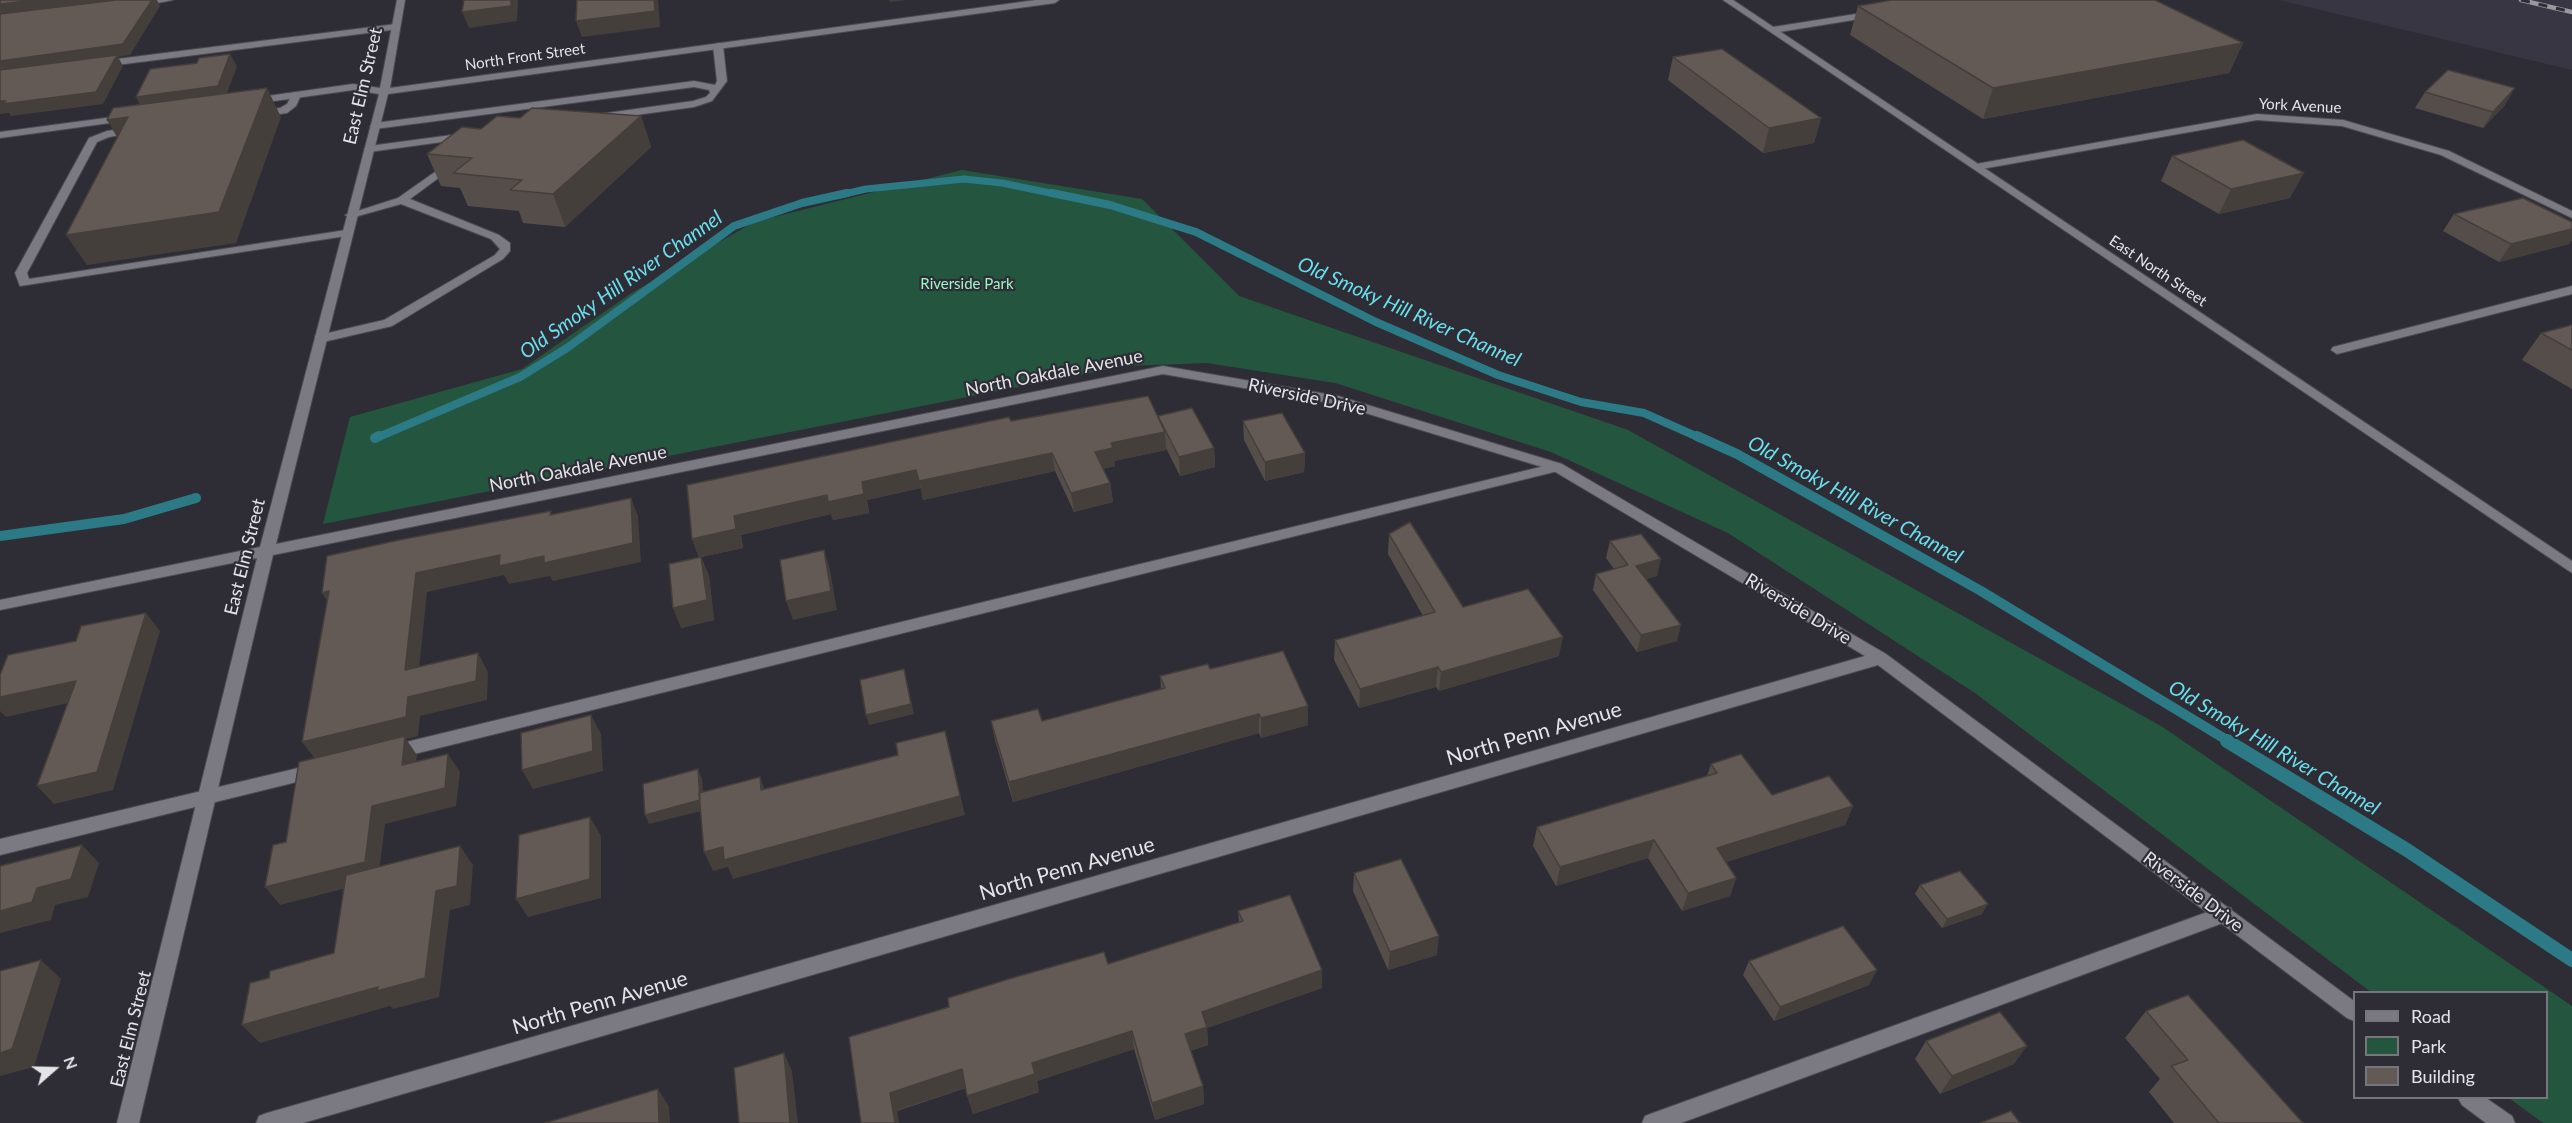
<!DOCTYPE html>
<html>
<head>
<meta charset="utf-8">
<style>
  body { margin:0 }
  #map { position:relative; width:2572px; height:1123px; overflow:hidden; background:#2e2d35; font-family:Lato,sans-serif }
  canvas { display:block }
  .legend { position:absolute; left:2353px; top:991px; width:195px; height:108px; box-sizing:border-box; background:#2e2d35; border:2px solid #76767d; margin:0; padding:8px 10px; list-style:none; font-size:18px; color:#e3e3e8 }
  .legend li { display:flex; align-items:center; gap:12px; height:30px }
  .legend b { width:30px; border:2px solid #76767d }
  .north { position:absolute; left:24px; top:1039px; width:60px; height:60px; -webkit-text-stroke:4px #2e2d35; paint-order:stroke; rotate:70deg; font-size:16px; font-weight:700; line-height:24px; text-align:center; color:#e3e3e8 }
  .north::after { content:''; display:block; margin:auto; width:21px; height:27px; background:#e3e3e8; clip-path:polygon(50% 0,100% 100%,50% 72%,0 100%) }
</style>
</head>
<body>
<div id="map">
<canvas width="2572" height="1123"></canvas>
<ul class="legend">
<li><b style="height:8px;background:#7b7a83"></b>Road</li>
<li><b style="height:16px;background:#24563f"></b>Park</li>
<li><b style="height:16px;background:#635a55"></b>Building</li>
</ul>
<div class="north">N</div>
</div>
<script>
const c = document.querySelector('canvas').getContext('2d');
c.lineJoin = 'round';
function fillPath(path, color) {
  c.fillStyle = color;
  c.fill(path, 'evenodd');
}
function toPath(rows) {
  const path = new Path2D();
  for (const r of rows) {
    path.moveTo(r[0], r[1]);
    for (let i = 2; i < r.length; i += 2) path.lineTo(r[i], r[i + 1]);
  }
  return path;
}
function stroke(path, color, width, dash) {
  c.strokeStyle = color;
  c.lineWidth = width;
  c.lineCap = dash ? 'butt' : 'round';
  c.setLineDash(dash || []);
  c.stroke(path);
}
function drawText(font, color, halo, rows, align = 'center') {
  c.font = font + ' Lato,sans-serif';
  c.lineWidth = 4.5;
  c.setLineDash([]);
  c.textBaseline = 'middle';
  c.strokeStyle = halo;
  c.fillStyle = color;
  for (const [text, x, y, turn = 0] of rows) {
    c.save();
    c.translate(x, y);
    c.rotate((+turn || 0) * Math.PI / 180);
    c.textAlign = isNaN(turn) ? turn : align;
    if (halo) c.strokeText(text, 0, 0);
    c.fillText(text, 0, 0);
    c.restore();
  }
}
fillPath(toPath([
  [2279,0,2572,0,2572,70]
]), '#383643');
fillPath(toPath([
  [962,170,1142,199,1239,296,1628,430,2161,726,2572,1006,2572,1123,2543,1123,2509,1098,2546,1098,2546,992,2371,992,1975,693,1728,533,1551,452,1335,383,1207,363,1125,366,323,524,350,417,522,369,630,294,754,222]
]), '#24563f');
stroke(toPath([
  [840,195,866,189,964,179,1002,183,1060,195]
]), '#2b7a85', 7);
stroke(toPath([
  [1052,193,1110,205,1196,232,1376,322,1498,375,1581,402,1644,413,1700,438],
  [376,438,520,377,567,348,734,226,802,203,847,193]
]), '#2b7a85', 8);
stroke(toPath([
  [1697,436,1737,454,1981,591,2230,742],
  [375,438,379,436],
  [0,536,124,519,196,498]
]), '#2b7a85', 10);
stroke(toPath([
  [2227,741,2407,850,2572,960]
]), '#2b7a85', 14);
const lane = toPath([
  [1875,11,1879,14,1878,16,1773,33,1769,30,1773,27,1875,11],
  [396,24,399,25,399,29,101,67,96,64,101,61,396,24],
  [718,43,723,46,727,81,712,101,694,107,600,120,595,117,600,114,693,101,706,97,710,93,709,90,694,87,375,129,370,126,375,123,694,81,715,85,717,81,713,46,718,43],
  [296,92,301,95,296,106,287,113,259,117,254,114,259,111,280,108,287,104,293,93,296,92],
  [134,127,139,130,138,132,109,137,97,142,27,273,29,279,346,230,352,233,346,236,20,286,15,273,89,138,107,131,134,127],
  [467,133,472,136,471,138,369,152,364,149,369,146,467,133],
  [452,160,457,163,456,165,410,199,499,235,510,243,510,251,503,259,392,326,319,343,315,342,315,336,384,320,495,255,500,249,491,239,401,204,351,218,345,215,398,198,452,160],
  [2572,286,2572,294,2337,354,2331,350,2333,347,2572,286],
  [1557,463,1562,464,1564,467,1562,470,394,759,388,757,385,752,388,747,394,745,1557,463],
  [315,764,321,766,324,771,321,776,0,855,0,839,315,764],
  [2224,906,2231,908,2233,914,2231,920,1681,1123,1642,1123,1645,1116,1653,1113,2224,906]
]);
const street = toPath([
  [148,0,173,0,137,7,133,4,148,0],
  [397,0,405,0,390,88,1036,0,1059,0,1055,3,388,94,276,544,1163,366,1338,396,1562,464,1886,654,2354,1001,2354,1021,2347,1018,1878,665,303,1123,256,1123,259,1116,267,1113,1865,656,1552,470,1336,404,1163,374,273,555,139,1123,117,1123,257,558,0,610,0,600,260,547,379,94,353,90,253,104,248,101,253,98,353,84,380,88,397,0],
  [2257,114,2343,120,2449,151,2572,211,2572,218,2441,155,2342,126,2257,120,1976,170,1971,167,1976,164,2257,114],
  [128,115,132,116,132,120,0,138,0,132,128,115],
  [2458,1098,2486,1098,2512,1116,2515,1123,2486,1123,2462,1105,2458,1098]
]);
const secondary = toPath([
  [1723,0,1733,0,2572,561,2572,573,1723,0]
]);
stroke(lane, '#4c4b51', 2);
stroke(street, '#4c4b51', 2);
stroke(secondary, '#4c4b51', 2);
fillPath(lane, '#7b7a83');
fillPath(street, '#7b7a83');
fillPath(secondary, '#7b7a83');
const rail = toPath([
  [2521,0,2572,12]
]);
stroke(rail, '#98989e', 4.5);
stroke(rail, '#2e2d35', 3, [9]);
fillPath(toPath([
  [1858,6,2243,43,2229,73,1983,119,1850,35],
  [1673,57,1821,118,1814,143,1763,153,1668,80],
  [2425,92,2505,105,2483,128,2415,108],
  [641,116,651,147,565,227,523,223,519,211,468,206,460,188,441,186,427,154,481,129,520,118],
  [2172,156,2290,198,2219,214,2161,181],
  [2454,214,2572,222,2572,240,2569,244,2499,262,2443,231],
  [2572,325,2572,389,2522,360,2541,333],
  [1158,417,1214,448,1215,467,1180,476,1166,448,1166,450,1114,461,1115,466,1103,469,1110,483,1113,502,1074,512,1055,471,923,500,921,488,867,500,869,513,833,520,831,514,741,535,743,548,701,557,709,576,714,620,681,628,699,557,692,539,1011,421],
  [1243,421,1305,453,1304,472,1265,481,1244,440],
  [1389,534,1463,607,1559,656,1439,691,1436,687,1359,708,1334,660,1335,640,1423,616,1388,554],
  [1610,541,1657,576,1646,579,1677,641,1637,652,1593,590,1596,574,1614,569,1606,558],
  [1210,669,1308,706,1308,725,1261,738,1259,733,1013,802,995,740,991,721,1042,721,1161,689,1160,676],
  [1711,764,1772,795,1853,806,1845,825,1726,862,1736,878,1730,896,1682,911,1648,858,1556,886,1533,846,1537,827,1707,776],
  [1354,873,1437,955,1388,970,1353,891],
  [1920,885,1982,914,1942,928,1915,894],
  [1238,911,1322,970,1322,988,1207,1028,1208,1045,1190,1051,1203,1086,1204,1104,1155,1120,1134,1049,1037,1081,1039,1092,973,1114,966,1088,861,1123,1108,964,1239,923],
  [1749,961,1869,985,1774,1021,1743,975],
  [2146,1011,2303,1123,2174,1123,2149,1092,2160,1079,2125,1038],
  [1926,1041,2014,1064,1940,1094,1915,1059]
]), '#554d49');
fillPath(toPath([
  [36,0,144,0,0,15,0,4],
  [152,0,157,0,160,6,130,55,118,57,123,66,103,104,11,116,9,113,0,114,0,61],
  [511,0,518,0,517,21,469,28,462,12],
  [654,0,658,0,660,27,582,37,576,21],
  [889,0,907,0,890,2],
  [2243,43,2229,73,1983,119,1993,88],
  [230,54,237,66,225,99,143,110,136,97],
  [267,88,281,117,236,243,87,265,66,235],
  [2515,88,2505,105,2483,128,2493,112],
  [641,116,651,147,565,227,553,194],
  [128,117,124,149,107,120],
  [1821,118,1814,143,1763,153,1769,128],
  [2304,173,2290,198,2219,214,2231,189],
  [2572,229,2572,240,2569,244,2499,262,2511,244],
  [1165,432,1166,450,1114,461,1115,466,1097,470,1095,452,1111,443],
  [1214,448,1215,467,1180,476,1179,457],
  [1052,453,1055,471,923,500,919,481],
  [1305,453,1304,472,1265,481,1265,462],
  [916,470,921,488,867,500,869,513,833,520,831,514,741,535,743,548,701,557,709,576,714,620,681,628,673,608,699,558,692,539,734,516,862,482],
  [1110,483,1113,502,1074,512,1071,493],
  [631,498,638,516,641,562,553,581,550,576,509,584,504,575,427,592,417,688,405,670,416,573,500,555],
  [824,550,830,570,837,610,793,620,786,601],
  [1661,559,1657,576,1632,582,1636,566],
  [329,591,334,612,322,593],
  [146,613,160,631,113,790,54,804,37,786],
  [1681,625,1677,641,1637,652,1641,635],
  [1563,637,1559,656,1439,691,1441,672],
  [478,653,488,672,487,700,420,716,418,736,406,739,417,755,414,783,316,760,302,742,408,697],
  [1438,667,1436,687,1359,708,1360,689],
  [904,669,914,714,869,725,866,715],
  [76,681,91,698,6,717,0,711,0,697],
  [1308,706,1308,725,1261,738,1261,718],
  [1259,714,1259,733,1013,802,1009,782],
  [591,715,601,734,603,771,533,789,522,770],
  [945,731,965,815,733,879,728,867,713,871,704,852],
  [448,754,460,772,456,806,385,824,378,880,280,905,265,887,372,806],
  [698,769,702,779,705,810,649,824,645,815],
  [760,777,767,796,761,790],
  [1853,806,1845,825,1710,867,1717,848],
  [590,817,601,836,601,898,528,917,516,899],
  [1654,840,1648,858,1556,886,1560,867],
  [82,845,99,863,88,897,55,905,51,920,0,933,0,911,37,888],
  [460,846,473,865,470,905,450,910,439,997,393,1009,390,1006,260,1043,242,1025,378,987,436,891],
  [1736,878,1730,896,1682,911,1688,893],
  [1988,904,1982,914,1942,928,1947,919],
  [1439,936,1437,955,1388,970,1390,952],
  [41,960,61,979,34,1067,0,1076,0,1053],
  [1322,970,1322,988,1207,1028,1208,1045,1187,1052,1185,1034,1202,1012],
  [1877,970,1869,985,1774,1021,1780,1007],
  [1132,1031,1134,1049,1037,1081,1032,1063],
  [2027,1046,2014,1064,1940,1094,1952,1076],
  [784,1053,792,1071,798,1123,790,1123],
  [962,1069,968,1087,897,1110,899,1123,895,1123,890,1093],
  [1035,1074,1039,1092,973,1114,967,1096],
  [1203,1086,1204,1104,1155,1120,1152,1103],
  [658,1089,669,1107,670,1123,659,1123]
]), '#453f3c');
const building = toPath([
  [0,0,36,0,0,4,0,0],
  [116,0,152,0,123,44,0,61,0,14,116,0],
  [464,0,511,0,511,6,462,12,464,0],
  [577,0,654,0,655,11,576,21,577,0],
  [1892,0,2155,0,2243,43,1993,88,1858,6,1892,0],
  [1722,49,1821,118,1769,128,1673,57,1722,49],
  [230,54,218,86,136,97,150,69,190,64,197,63,199,58,230,54],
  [117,55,96,92,3,104,6,101,0,101,0,70,117,55],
  [2448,70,2515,88,2493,112,2425,92,2448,70],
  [267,88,219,212,66,235,128,117,107,120,113,108,267,88],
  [532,108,641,116,553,194,510,190,522,180,453,173,472,158,427,154,462,127,481,129,497,116,520,118,532,108],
  [2243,140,2304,173,2231,189,2172,156,2243,140],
  [2523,198,2572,222,2572,229,2511,244,2454,214,2523,198],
  [2572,325,2572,350,2541,333,2572,325],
  [1148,396,1165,432,1111,443,1113,448,1095,452,1110,483,1071,493,1052,453,919,481,916,470,862,482,864,494,828,502,827,495,734,516,736,529,692,539,687,485,1009,417,1011,421,1148,396],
  [1192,408,1214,448,1179,457,1158,416,1192,408],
  [1282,413,1305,453,1265,462,1243,421,1282,413],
  [631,498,633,543,544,563,544,556,499,566,500,555,416,573,405,670,478,653,476,681,408,697,406,717,302,742,329,591,322,593,327,556,399,540,551,511,550,515,631,498],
  [1410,522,1463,607,1528,589,1563,637,1441,672,1438,667,1360,689,1335,640,1435,612,1389,534,1410,522],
  [1641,534,1661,559,1636,566,1681,625,1641,635,1596,574,1628,565,1610,541,1641,534],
  [824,550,831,591,786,601,780,560,824,550],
  [701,557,707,600,673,608,669,564,701,557],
  [146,613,97,772,37,786,76,681,0,697,0,675,8,655,76,641,81,626,146,613],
  [1283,651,1308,706,1261,718,1259,714,1009,782,991,721,1038,709,1042,721,1165,688,1160,676,1208,664,1210,669,1283,651],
  [904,669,911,704,866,715,860,680,904,669],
  [591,715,593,751,522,770,521,733,591,715],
  [945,731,960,796,724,860,723,847,704,852,699,793,760,777,761,790,898,755,896,743,945,731],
  [405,736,402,765,448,754,445,788,372,806,365,862,265,887,273,845,286,842,299,762,405,736],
  [1741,754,1772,795,1829,776,1853,806,1717,848,1736,878,1688,893,1654,840,1560,867,1537,827,1717,773,1711,764,1741,754],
  [698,769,700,800,645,815,643,784,698,769],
  [590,817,590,879,516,899,519,835,590,817],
  [82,845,71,879,37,888,32,902,0,911,0,866,82,845],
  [460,846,457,886,436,891,425,978,377,991,378,987,242,1025,250,983,269,978,270,971,334,953,346,875,460,846],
  [1401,859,1439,936,1390,952,1354,873,1401,859],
  [1960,871,1988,904,1947,919,1920,885,1960,871],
  [1290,895,1322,970,1202,1012,1207,1027,1185,1034,1203,1086,1152,1103,1132,1031,1032,1063,1035,1074,967,1096,962,1069,890,1093,895,1123,861,1123,849,1037,949,1007,948,998,1012,978,1104,952,1108,964,1243,921,1238,911,1290,895],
  [1843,926,1877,970,1780,1007,1749,961,1843,926],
  [41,960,12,1049,0,1053,0,971,41,960],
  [2188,995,2303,1123,2219,1123,2171,1066,2188,1060,2146,1011,2188,995],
  [2000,1012,2027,1046,1952,1076,1926,1041,2000,1012],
  [784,1053,790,1123,739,1123,734,1068,784,1053],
  [658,1089,659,1123,545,1123,658,1089],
  [2011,1111,2020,1123,1980,1123,2011,1111]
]);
fillPath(building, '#635a55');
stroke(building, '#453f3c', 1.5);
drawText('15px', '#e3e3e8', '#2e2d35', [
  ["North Front Street",525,57,-8],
  ["York Avenue",2300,106,3],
  ["East North Street",2158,271,34]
]);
drawText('15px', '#9df6c9', '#2e2d35', [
  ["Riverside Park",967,284]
]);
drawText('18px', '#e3e3e8', '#2e2d35', [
  ["East Elm Street",363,86,-77],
  ["North Oakdale Avenue",1054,373,-11],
  ["Riverside Drive",1307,397,12],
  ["North Oakdale Avenue",578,469,-11],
  ["East Elm Street",245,557,-76],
  ["Riverside Drive",1798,609,31],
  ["Riverside Drive",2193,892,37],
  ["East Elm Street",131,1029,-76]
]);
drawText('italic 20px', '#69deed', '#2e2d35', [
  ["Old Smoky Hill River Channel",621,285,-35],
  ["Old Smoky Hill River Channel",1409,312,24],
  ["Old Smoky Hill River Channel",1855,500,29],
  ["Old Smoky Hill River Channel",2274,748,31]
]);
drawText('21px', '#e3e3e8', '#2e2d35', [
  ["North Penn Avenue",1534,734,-16],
  ["North Penn Avenue",1067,869,-16],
  ["North Penn Avenue",600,1003,-16]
]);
</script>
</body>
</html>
